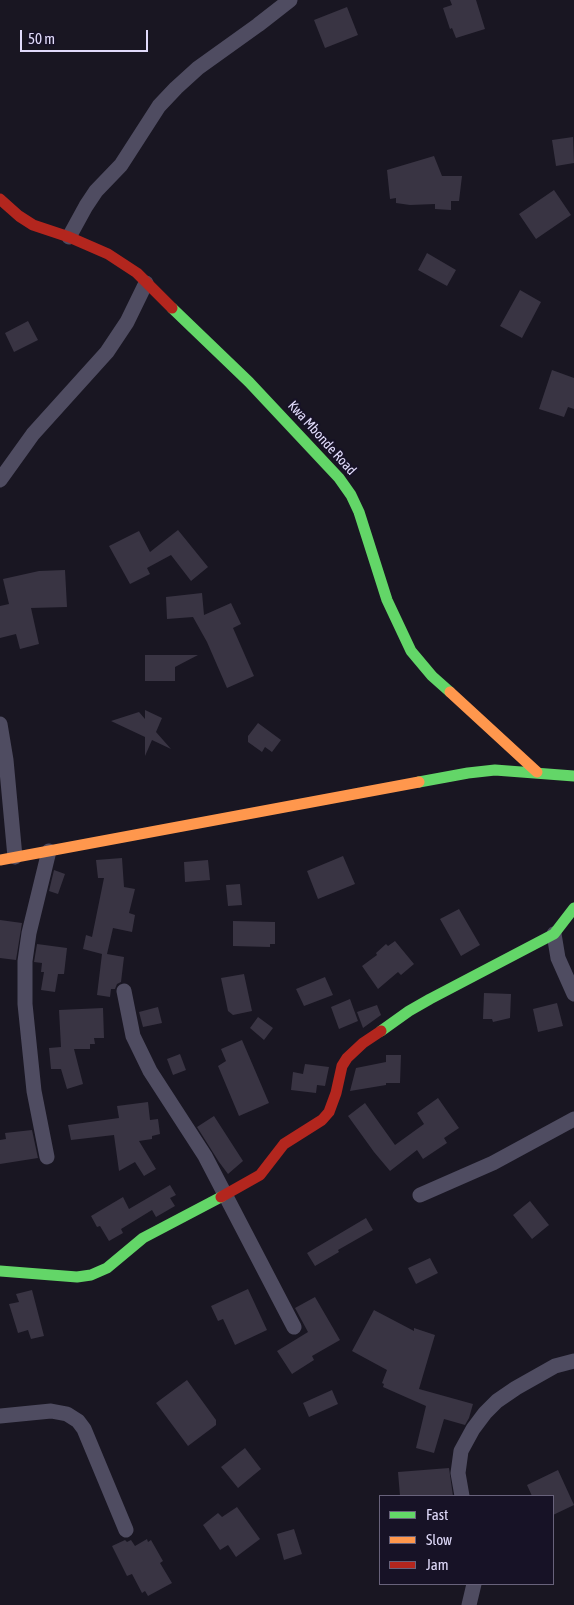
<!DOCTYPE html>
<html>
<head>
<meta charset="utf-8">
<style>
  body { margin:0 }
  #map { position:relative; width:574px; height:1605px; overflow:hidden; background:#191622; font-family:"Asap Condensed",sans-serif }
  canvas { display:block }
  .legend { position:absolute; left:379px; top:1495px; width:175px; height:90px; box-sizing:border-box; background:#171226; border:1px solid #68627b; margin:0; padding:6px 9px; list-style:none; font-size:15px; color:#e1dbfb }
  .legend li { display:flex; align-items:center; gap:10px; height:25px }
  .legend b { width:25px; border:1px solid #68627b }
  .scale { position:absolute; left:20px; top:30px; width:128px; height:22px; box-sizing:border-box; border:2px solid #e1dbfb; border-top:0; padding-left:6px; font-size:15px; line-height:18px; white-space:nowrap; color:#e1dbfb; -webkit-text-stroke:4px #171226; paint-order:stroke }
</style>
</head>
<body>
<div id="map">
<canvas width="574" height="1605"></canvas>
<ul class="legend">
<li><b style="height:6px;background:#63d668"></b>Fast</li>
<li><b style="height:6px;background:#ff974d"></b>Slow</li>
<li><b style="height:6px;background:#b3261e"></b>Jam</li>
</ul>
<div class="scale">50 m</div>
</div>
<script>
const c = document.querySelector('canvas').getContext('2d');
c.lineJoin = 'round';
function fillPath(path, color) {
  c.fillStyle = color;
  c.fill(path, 'evenodd');
}
function toPath(rows) {
  const path = new Path2D();
  for (const r of rows) {
    path.moveTo(r[0], r[1]);
    for (let i = 2; i < r.length; i += 2) path.lineTo(r[i], r[i + 1]);
  }
  return path;
}
function stroke(path, color, width, dash) {
  c.strokeStyle = color;
  c.lineWidth = width;
  c.lineCap = dash ? 'butt' : 'round';
  c.setLineDash(dash || []);
  c.stroke(path);
}
function drawText(font, color, halo, rows, align = 'center') {
  c.font = font + ' "Asap Condensed",sans-serif';
  c.lineWidth = 4.5;
  c.setLineDash([]);
  c.textBaseline = 'middle';
  c.strokeStyle = halo;
  c.fillStyle = color;
  for (const [text, x, y, turn = 0] of rows) {
    c.save();
    c.translate(x, y);
    c.rotate((+turn || 0) * Math.PI / 180);
    c.textAlign = isNaN(turn) ? turn : align;
    if (halo) c.strokeText(text, 0, 0);
    c.fillText(text, 0, 0);
    c.restore();
  }
}
fillPath(toPath([
  [450,0,476,0,485,29,456,38,452,28,450,29,443,8,452,5],
  [347,7,358,35,325,48,314,20],
  [573,137,574,163,556,166,552,140],
  [434,156,442,176,462,176,459,201,451,201,451,210,435,209,435,204,410,205,396,203,396,198,390,199,387,170],
  [554,190,571,215,536,239,519,214],
  [427,253,456,270,447,286,418,270],
  [520,290,541,302,522,338,500,326],
  [28,321,38,340,14,352,5,333],
  [552,370,574,378,574,409,568,407,564,417,539,409],
  [178,530,208,567,191,581,171,555,147,568,150,574,130,584,109,546,139,531,150,552],
  [65,570,67,607,31,608,39,644,20,649,16,634,0,638,0,606,9,604,3,579,39,571],
  [202,593,204,615,231,603,241,624,233,628,254,676,227,688,207,642,193,617,167,619,166,597],
  [145,655,198,655,175,667,175,681,145,681],
  [145,710,162,718,156,732,171,749,152,740,145,756,145,737,111,721,139,712,145,719],
  [258,723,281,740,272,752,265,747,262,752,248,742,248,736],
  [343,856,355,884,318,899,307,871],
  [122,858,124,887,135,889,129,913,135,915,132,932,113,928,107,954,124,957,121,982,117,984,115,989,111,989,110,997,97,995,102,954,83,949,86,935,92,937,104,878,98,878,96,860],
  [208,860,210,880,185,882,184,862],
  [54,870,65,874,58,894,49,891],
  [240,884,242,905,228,906,226,885],
  [459,909,480,945,461,956,440,919],
  [0,920,22,923,16,960,0,958],
  [233,921,275,922,275,944,270,944,270,947,233,946],
  [395,941,414,964,401,975,398,972,378,989,362,966,377,955,376,953,386,944,388,946],
  [37,944,67,948,64,974,58,974,55,992,41,990,44,972,41,972,42,963,34,962],
  [244,974,252,1011,233,1015,228,1011,221,978],
  [325,977,333,995,304,1006,296,989],
  [484,993,511,994,510,1018,493,1022,492,1019,483,1019],
  [350,999,358,1021,339,1029,331,1007],
  [557,1003,563,1026,538,1032,533,1009],
  [377,1005,381,1015,363,1028,357,1012],
  [158,1007,162,1023,143,1027,139,1012],
  [103,1008,104,1038,94,1038,95,1044,90,1044,90,1049,74,1049,83,1084,67,1089,61,1069,51,1069,49,1048,61,1047,59,1010],
  [258,1017,273,1028,264,1040,250,1028],
  [242,1040,269,1103,239,1116,218,1066,226,1061,221,1049],
  [180,1054,186,1070,173,1075,167,1059],
  [386,1055,401,1055,400,1083,386,1083,386,1085,350,1091,356,1068,386,1062],
  [305,1064,329,1067,325,1086,317,1085,316,1093,291,1090,293,1072,303,1074],
  [438,1098,459,1128,444,1138,447,1143,423,1159,417,1150,390,1171,374,1152,348,1116,365,1103,395,1145,424,1124,417,1113],
  [148,1102,150,1120,158,1119,160,1134,152,1136,152,1139,139,1141,156,1169,144,1176,135,1162,119,1171,114,1135,71,1140,68,1125,119,1118,117,1106],
  [214,1116,243,1161,228,1174,219,1162,197,1127],
  [32,1130,38,1158,0,1164,0,1140,6,1139,5,1133],
  [170,1185,176,1195,170,1198,175,1206,156,1217,152,1210,121,1229,123,1233,109,1241,100,1226,97,1227,91,1216,123,1197,129,1209],
  [530,1201,549,1225,532,1239,513,1215],
  [366,1218,373,1230,338,1250,339,1252,315,1266,307,1253],
  [430,1258,438,1273,416,1284,408,1268],
  [248,1289,267,1330,235,1345,223,1319,218,1321,211,1306],
  [32,1290,44,1336,31,1339,28,1330,18,1333,9,1304,19,1302,16,1294],
  [315,1297,340,1340,312,1356,314,1360,292,1374,277,1351,308,1332,295,1308],
  [374,1310,414,1331,414,1328,435,1335,419,1389,473,1404,469,1418,465,1425,444,1419,434,1453,416,1448,426,1406,383,1387,384,1384,382,1383,387,1370,352,1351],
  [187,1380,216,1420,216,1425,188,1446,156,1403],
  [332,1390,338,1404,309,1417,303,1403],
  [245,1448,261,1469,238,1488,221,1467],
  [449,1468,453,1496,400,1496,398,1472],
  [558,1470,574,1505,553,1515,553,1496,532,1496,527,1485],
  [237,1507,260,1539,236,1557,228,1545,220,1550,203,1525,218,1513,222,1517],
  [294,1529,302,1554,284,1560,277,1534],
  [147,1539,148,1542,151,1540,163,1561,160,1563,172,1583,148,1596,145,1591,142,1593,132,1574,127,1576,112,1546,125,1540,127,1542,131,1540,135,1546]
]), '#393443');
stroke(toPath([
  [69,237,86,206,96,191,121,165,159,106,176,88,198,68,258,25,290,0],
  [0,480,33,434,107,352,127,322,146,283],
  [0,724,6,760,15,857],
  [554,934,558,958,574,994],
  [124,991,133,1036,150,1071,205,1156,294,1327],
  [47,1157,34,1091,25,1004,25,961,29,933,49,851],
  [420,1195,493,1163,574,1119],
  [0,1416,51,1411,67,1414,78,1421,84,1429,126,1530],
  [462,1496,458,1473,461,1451,473,1429,485,1413,497,1401,516,1388,555,1366,574,1361],
  [469,1605,474,1584]
]), '#4f4c61', 15);
stroke(toPath([
  [172,308,249,382,339,478,351,495,359,512,387,600,411,651,432,676,450,692],
  [419,782,468,773,495,770,574,776],
  [381,1031,409,1011,430,999,554,934,574,908],
  [0,1271,77,1277,91,1275,107,1268,143,1238,221,1197]
]), '#63d668', 11);
stroke(toPath([
  [450,692,537,772],
  [0,860,419,782]
]), '#ff974d', 11);
stroke(toPath([
  [0,199,19,216,33,225,69,237,108,254,137,273,172,308],
  [221,1197,260,1175,284,1144,322,1120,329,1112,336,1093,342,1066,347,1058,363,1043,381,1031]
]), '#b3261e', 11);
drawText('14px', '#e1dbfb', '#171226', [
  ["Kwa Mbonde Road",322,438,48]
]);
</script>
</body>
</html>
